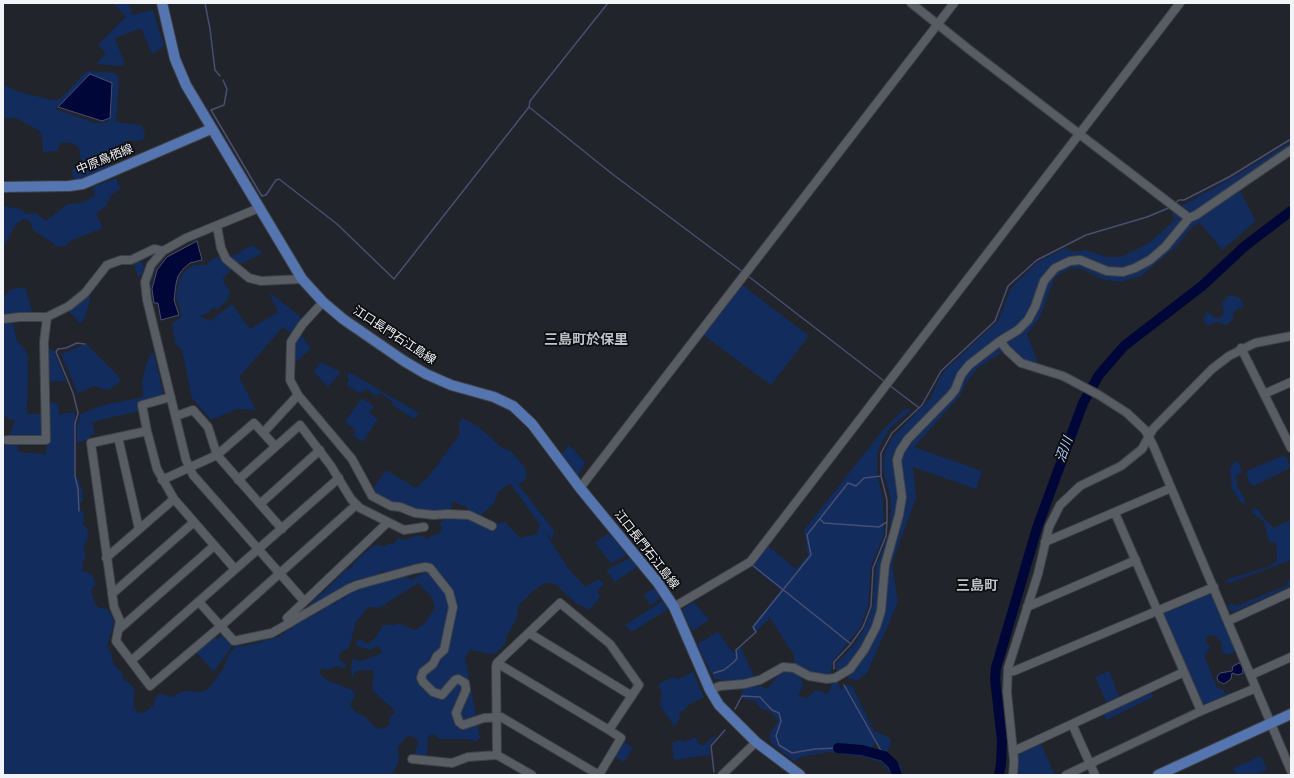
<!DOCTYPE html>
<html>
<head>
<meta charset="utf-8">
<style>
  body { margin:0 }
  #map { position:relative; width:1294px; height:778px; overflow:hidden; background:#21242a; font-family:Jost,sans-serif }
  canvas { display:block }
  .frame { position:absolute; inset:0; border:4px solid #f2f4f8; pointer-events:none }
</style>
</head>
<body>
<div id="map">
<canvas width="1294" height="778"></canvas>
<div class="frame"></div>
</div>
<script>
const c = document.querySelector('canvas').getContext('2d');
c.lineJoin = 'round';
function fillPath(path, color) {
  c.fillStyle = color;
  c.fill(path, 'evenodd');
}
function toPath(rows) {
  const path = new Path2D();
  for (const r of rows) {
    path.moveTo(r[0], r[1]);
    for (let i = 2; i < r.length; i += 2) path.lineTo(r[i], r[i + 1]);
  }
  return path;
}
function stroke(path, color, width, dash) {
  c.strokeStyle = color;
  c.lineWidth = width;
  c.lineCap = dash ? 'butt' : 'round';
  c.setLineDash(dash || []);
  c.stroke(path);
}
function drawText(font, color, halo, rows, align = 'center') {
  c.font = font + ' Jost,"Noto Sans JP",sans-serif';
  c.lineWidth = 3.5;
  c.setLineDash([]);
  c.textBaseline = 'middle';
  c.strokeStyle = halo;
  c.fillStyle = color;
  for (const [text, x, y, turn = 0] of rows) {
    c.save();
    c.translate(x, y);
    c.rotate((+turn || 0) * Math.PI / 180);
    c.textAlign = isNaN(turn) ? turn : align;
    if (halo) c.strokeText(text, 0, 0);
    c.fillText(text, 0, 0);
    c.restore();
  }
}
fillPath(toPath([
  [113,3,129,3,132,15,153,10,164,46,152,54,141,28,115,38,124,62,122,66,97,64,106,53,98,45,126,16],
  [87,71,115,73,119,78,116,122,141,125,145,133,144,139,138,141,129,140,110,149,107,156,110,166,79,180,73,179,72,171,81,161,79,148,74,144,61,142,57,151,43,152,42,135,38,130,18,119,3,117,3,84,16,91,52,100,60,99],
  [91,74,110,118,108,122,95,123,55,109],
  [1291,142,1291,154,1239,189,1256,221,1222,250,1200,223,1193,226,1176,247,1141,276,1121,282,1104,280,1082,269,1071,268,1055,277,1040,317,1027,334,1039,366,1021,360,1008,348,978,368,967,381,960,396,914,447,982,471,976,489,913,467,916,498,892,563,898,602,867,673,856,681,837,673,836,664,856,643,864,629,873,605,876,566,890,530,891,499,883,468,885,452,892,438,930,399,943,372,998,321,1011,288,1038,262,1066,248,1072,252,1085,250,1107,257,1121,257,1149,243,1175,220,1172,211,1232,178],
  [116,178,120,189,111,195,106,206,96,213,103,228,72,240,65,246,59,247,33,230,29,220,24,219,16,224,3,249,3,206,20,209,26,214,36,213,46,221,68,204,82,203,95,196,93,187],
  [252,245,263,253,236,266,223,278,224,283,230,291,228,299,218,309,212,307,209,313,199,316,210,321,232,304,250,329,278,312,269,292,303,319,290,333,283,327,239,377,256,410,237,409,211,420,192,398,182,350,175,343,172,324,182,316,176,297,179,280,185,271,194,265,208,265,208,262,217,257,235,255],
  [140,260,144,267,142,274,138,277,134,264],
  [741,284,809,336,771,385,702,334],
  [22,287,26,289,33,315,3,317,3,298,10,290],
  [87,294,91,296,85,317,80,324,68,310],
  [1229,295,1240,298,1244,306,1234,311,1233,319,1227,325,1216,322,1209,326,1203,320,1207,312,1218,319,1224,313,1222,303],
  [3,322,13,322,17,341,24,348,28,357,27,414,42,414,43,437,9,437,15,420,11,420,3,415],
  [300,333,311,349,292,365,294,346],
  [86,344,120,378,119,383,108,390,94,386,78,393,61,354],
  [46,347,54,351,66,381,47,382],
  [154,353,163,392,161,396,138,401,139,411,92,422,95,434,89,436,90,439,77,443,77,426,81,414,100,406,143,397,142,383,146,365,150,355],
  [320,362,341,372,328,387,314,372],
  [349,372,419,413,414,419,392,405,393,402,381,393,375,396,367,389,359,393,347,385,349,380,347,377],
  [362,398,374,406,369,413,378,419,363,442,353,435,356,431,345,422],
  [48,402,58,403,59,414,75,412,74,475,77,477,82,489,83,500,80,503,80,509,84,514,83,525,87,527,88,538,84,545,85,560,82,562,83,566,82,572,86,571,92,575,96,584,91,590,95,604,99,608,108,609,112,617,114,623,107,646,111,652,113,663,122,673,123,679,131,685,135,691,133,705,137,712,143,713,146,711,153,706,157,695,163,694,171,697,185,691,202,692,208,689,223,669,229,654,236,646,245,646,281,636,288,629,292,629,296,623,304,618,309,618,315,612,320,613,322,609,329,605,335,604,340,598,344,599,346,594,353,590,371,584,392,580,396,577,407,576,410,580,429,570,446,591,451,604,441,646,446,649,448,634,456,615,456,605,451,592,429,564,423,565,417,563,411,567,387,572,382,571,375,576,355,580,316,604,312,606,310,603,327,589,345,570,351,568,355,561,373,546,378,545,384,547,388,544,393,544,399,538,405,540,418,535,424,537,427,540,430,536,439,534,442,530,440,522,445,519,467,517,491,529,494,524,505,522,520,538,537,534,540,525,510,483,498,492,494,503,480,516,469,513,466,507,452,501,451,510,434,513,391,503,377,497,372,490,386,470,416,488,429,476,460,434,459,423,462,418,479,427,502,448,511,451,526,469,526,478,519,485,554,531,552,540,544,531,568,568,585,587,599,579,604,584,597,591,600,597,589,610,576,603,555,584,545,583,533,591,519,605,516,620,507,635,505,644,496,653,489,654,470,650,465,656,480,737,476,742,468,739,439,739,434,734,428,736,427,758,413,756,419,741,408,735,398,747,399,760,392,775,3,775,3,443,18,443,18,452,46,454],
  [418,583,432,597,435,608,425,623,415,630,398,623,394,625,383,625,377,636,368,644,361,640,356,640,357,646,370,650,378,646,383,652,368,659,359,661,353,658,351,665,352,679,355,671,374,670,372,690,395,711,389,718,390,725,382,729,374,727,366,717,357,713,350,705,355,696,354,691,327,680,320,674,319,671,322,668,327,670,336,666,343,668,346,666,345,663,340,661,339,657,341,652,349,648,356,621,359,619,368,607,379,608],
  [906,408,911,410,891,427,882,441,877,454,877,474,883,499,884,535,871,566,868,606,860,628,833,661,830,675,816,674,794,664,794,655,770,618,755,632,752,626,781,590,750,565,767,545,796,569,808,555,804,530,883,430],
  [569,445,585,462,578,476,562,454],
  [1282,456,1286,457,1290,465,1288,469,1253,486,1250,484,1246,474,1249,470],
  [1238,461,1242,472,1236,476,1237,486,1245,499,1245,504,1241,503,1232,489,1230,468,1234,462],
  [1253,508,1258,509,1263,518,1274,528,1291,519,1291,560,1230,583,1226,582,1228,579,1270,566,1277,560,1276,544,1269,541,1264,522,1252,513],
  [609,533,627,555,611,563,595,543],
  [630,558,637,567,615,582,606,570],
  [1291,578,1291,586,1234,612,1230,610,1228,606,1231,603,1236,606,1287,585,1288,580],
  [654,588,661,598,650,605,644,595],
  [1209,594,1212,595,1236,651,1227,655,1222,652,1221,642,1216,636,1212,635,1206,637,1206,642,1210,647,1206,654,1204,655,1217,688,1222,689,1226,694,1238,690,1240,692,1203,708,1162,614],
  [663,601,668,609,632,632,625,625],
  [694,602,709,620,692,631,682,610],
  [718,632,734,654,735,650,740,646,755,678,737,681,714,679,697,644],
  [225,633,234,643,214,672,196,652,214,636,218,639],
  [788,670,801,676,803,686,798,695,806,699,816,690,828,694,833,682,838,681,841,691,844,685,852,686,875,733,875,731,890,738,891,744,886,753,901,766,903,775,899,775,897,768,874,742,873,747,865,752,884,761,892,770,893,775,891,775,883,763,865,757,829,752,800,757,797,761,792,760,771,743,769,735,778,721,771,712,760,708,755,701,744,699,741,694,745,688,759,685,767,689,780,673],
  [1109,671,1120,698,1107,704,1095,677],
  [693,672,704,697,688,705,688,707,679,713,680,719,674,726,660,705,662,693,658,684,673,677,679,679],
  [1151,691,1153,697,1106,720,1103,713],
  [714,736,716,738,709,746,710,755,674,760,672,743,681,740,684,742,695,737,700,745,703,746],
  [622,741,633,748,624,762,613,756],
  [1040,742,1055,775,1017,775,1017,754],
  [1261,756,1267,769,1256,775,1237,775,1233,768]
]), '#122c5d');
const water = toPath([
  [90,74,112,83,110,118,102,121,58,107,90,74],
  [197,241,202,260,190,263,183,269,178,276,176,284,174,300,179,315,161,320,158,303,154,303,152,289,157,270,167,257,197,241],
  [1239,663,1242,665,1243,673,1238,675,1232,673,1231,679,1224,684,1218,681,1217,677,1220,673,1232,671,1233,666,1239,663]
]);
fillPath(water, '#000738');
stroke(water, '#494e72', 1);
stroke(toPath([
  [205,3,210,29,215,70,220,76],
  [608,3,530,101,529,107,611,173,743,272],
  [223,80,227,89,224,105,211,110,260,193,262,196,266,195,276,180,279,179,337,224,394,279,529,107],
  [1175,203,1179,200,1184,200,1229,177,1291,139],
  [748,276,884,381],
  [889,385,918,407],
  [79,511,78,489,75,476,75,424,78,413,73,393,56,352,58,349,66,348,77,343,85,344],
  [820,519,824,523,879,527,887,522],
  [751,564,851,644],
  [834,669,834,662,851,644,863,627,871,606,873,568,886,536,887,522,887,500,881,476,881,453,892,433,922,405,941,371,995,321,1008,286,1037,260,1086,235,1147,217,1171,207],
  [714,673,724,670,735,661,737,658,736,650,756,632,753,627,811,555,807,535,848,483,856,486,864,478,881,476],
  [844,685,884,756],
  [735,709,742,696,760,697,772,710,779,713,781,721,776,736,779,745,792,753,815,749,838,748],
  [714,772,711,746,725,730]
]), '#494e72', 1.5);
stroke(toPath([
  [838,748,862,750,884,756,893,764,897,775],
  [999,775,1001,764,1002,740,995,679,996,668,1037,528,1083,403,1099,375,1124,346,1202,286,1245,246,1291,211]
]), '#000738', 10);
const minor = toPath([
  [911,3,971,51,1189,218],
  [259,208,186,238,163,251,151,265,145,282,147,300,186,460,193,475,304,601],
  [217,226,221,248,226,259,249,278,261,281,302,279],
  [323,302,302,325,291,342,290,380,298,395,352,459,372,496,391,506,400,507,415,513,434,515,447,514,469,515,492,526],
  [3,319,20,317,47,317,69,306,85,293,107,265,121,260,131,260,154,249,163,251],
  [1000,341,1007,350,1021,363,1063,376,1099,395,1127,413,1145,430,1153,445,1291,771],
  [1241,348,1291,448],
  [1264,394,1291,382],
  [171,397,142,405,147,431,157,469,174,499,235,569],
  [176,416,193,410,208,427,217,455,282,529],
  [147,431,91,443,114,607,120,621,116,641,150,686,221,626,356,505],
  [263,433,298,395],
  [118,437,139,529],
  [7,440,46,440,44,342,47,317],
  [162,480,217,455,254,423,275,446],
  [238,480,300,425,331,466,351,499,360,508,404,530,424,527],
  [580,488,954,3],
  [260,504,320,450],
  [1115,513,1201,711],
  [1045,542,1171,488],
  [106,558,174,499],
  [112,594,194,522],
  [199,602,234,641,272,633,348,589,357,585,415,569,425,567,430,568,449,592,453,607,444,650,437,656,433,664,423,672,421,678,423,682,433,692,442,695,455,680,458,679,465,683,466,690,456,713,459,722,463,725,484,718,501,717,599,775],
  [674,607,750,562,757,553,1180,3],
  [1027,607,1136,560],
  [1228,621,1291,592],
  [290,623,287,618,388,522],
  [118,630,214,546],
  [529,633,632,696],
  [131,661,339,478],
  [497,663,609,730],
  [1008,672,1014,671,1214,587],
  [1251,675,1291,657],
  [710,690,720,686,744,684,760,680,783,667,794,668,809,676,827,679,835,678,850,669,864,650,876,627,881,611,885,565,899,515,902,497,897,460,900,451,908,439,950,396,955,390,961,375,969,365,1000,341,1018,330,1028,320,1035,307,1044,281,1055,268,1070,261,1080,260,1107,271,1123,272,1135,268,1150,260,1165,247,1189,218,1196,215,1291,150],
  [1072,724,1095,775],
  [1014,751,1184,672],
  [412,759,452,763,468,757,497,755],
  [532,775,497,755,496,667,497,663,560,603,610,644,639,685,609,730,621,738,599,775],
  [722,775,756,742],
  [1013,775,1014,761,1007,692,1008,668,1038,574,1049,527,1060,505,1080,486,1121,466,1142,449,1153,429,1212,369,1229,356,1255,343,1291,336],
  [1066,775,1201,711,1256,688]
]);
const major = toPath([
  [162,3,175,59,186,85,302,279,323,302,343,319,404,361,426,374,451,385,494,397,513,406,532,424,580,488,658,583,674,607,710,690,719,705,756,742,800,775],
  [3,187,69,186,83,184,211,129],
  [1158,775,1291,714]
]);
stroke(minor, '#3d4045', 10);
stroke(major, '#3d4045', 12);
stroke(minor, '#585c63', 8);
stroke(major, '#5575b0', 10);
drawText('12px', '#f2f4f8', '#0c0d10', [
  ["中原鳥栖線",105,160,-22],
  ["江口長門石江島線",394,336,33],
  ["江口長門石江島線",646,550,52]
]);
drawText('italic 13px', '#b1cdff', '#0c0d10', [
  ["沼川",1065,450,-70]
]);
drawText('bold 14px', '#bec3ca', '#0c0d10', [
  ["三島町於保里",586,341],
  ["三島町",977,587]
]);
</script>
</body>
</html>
